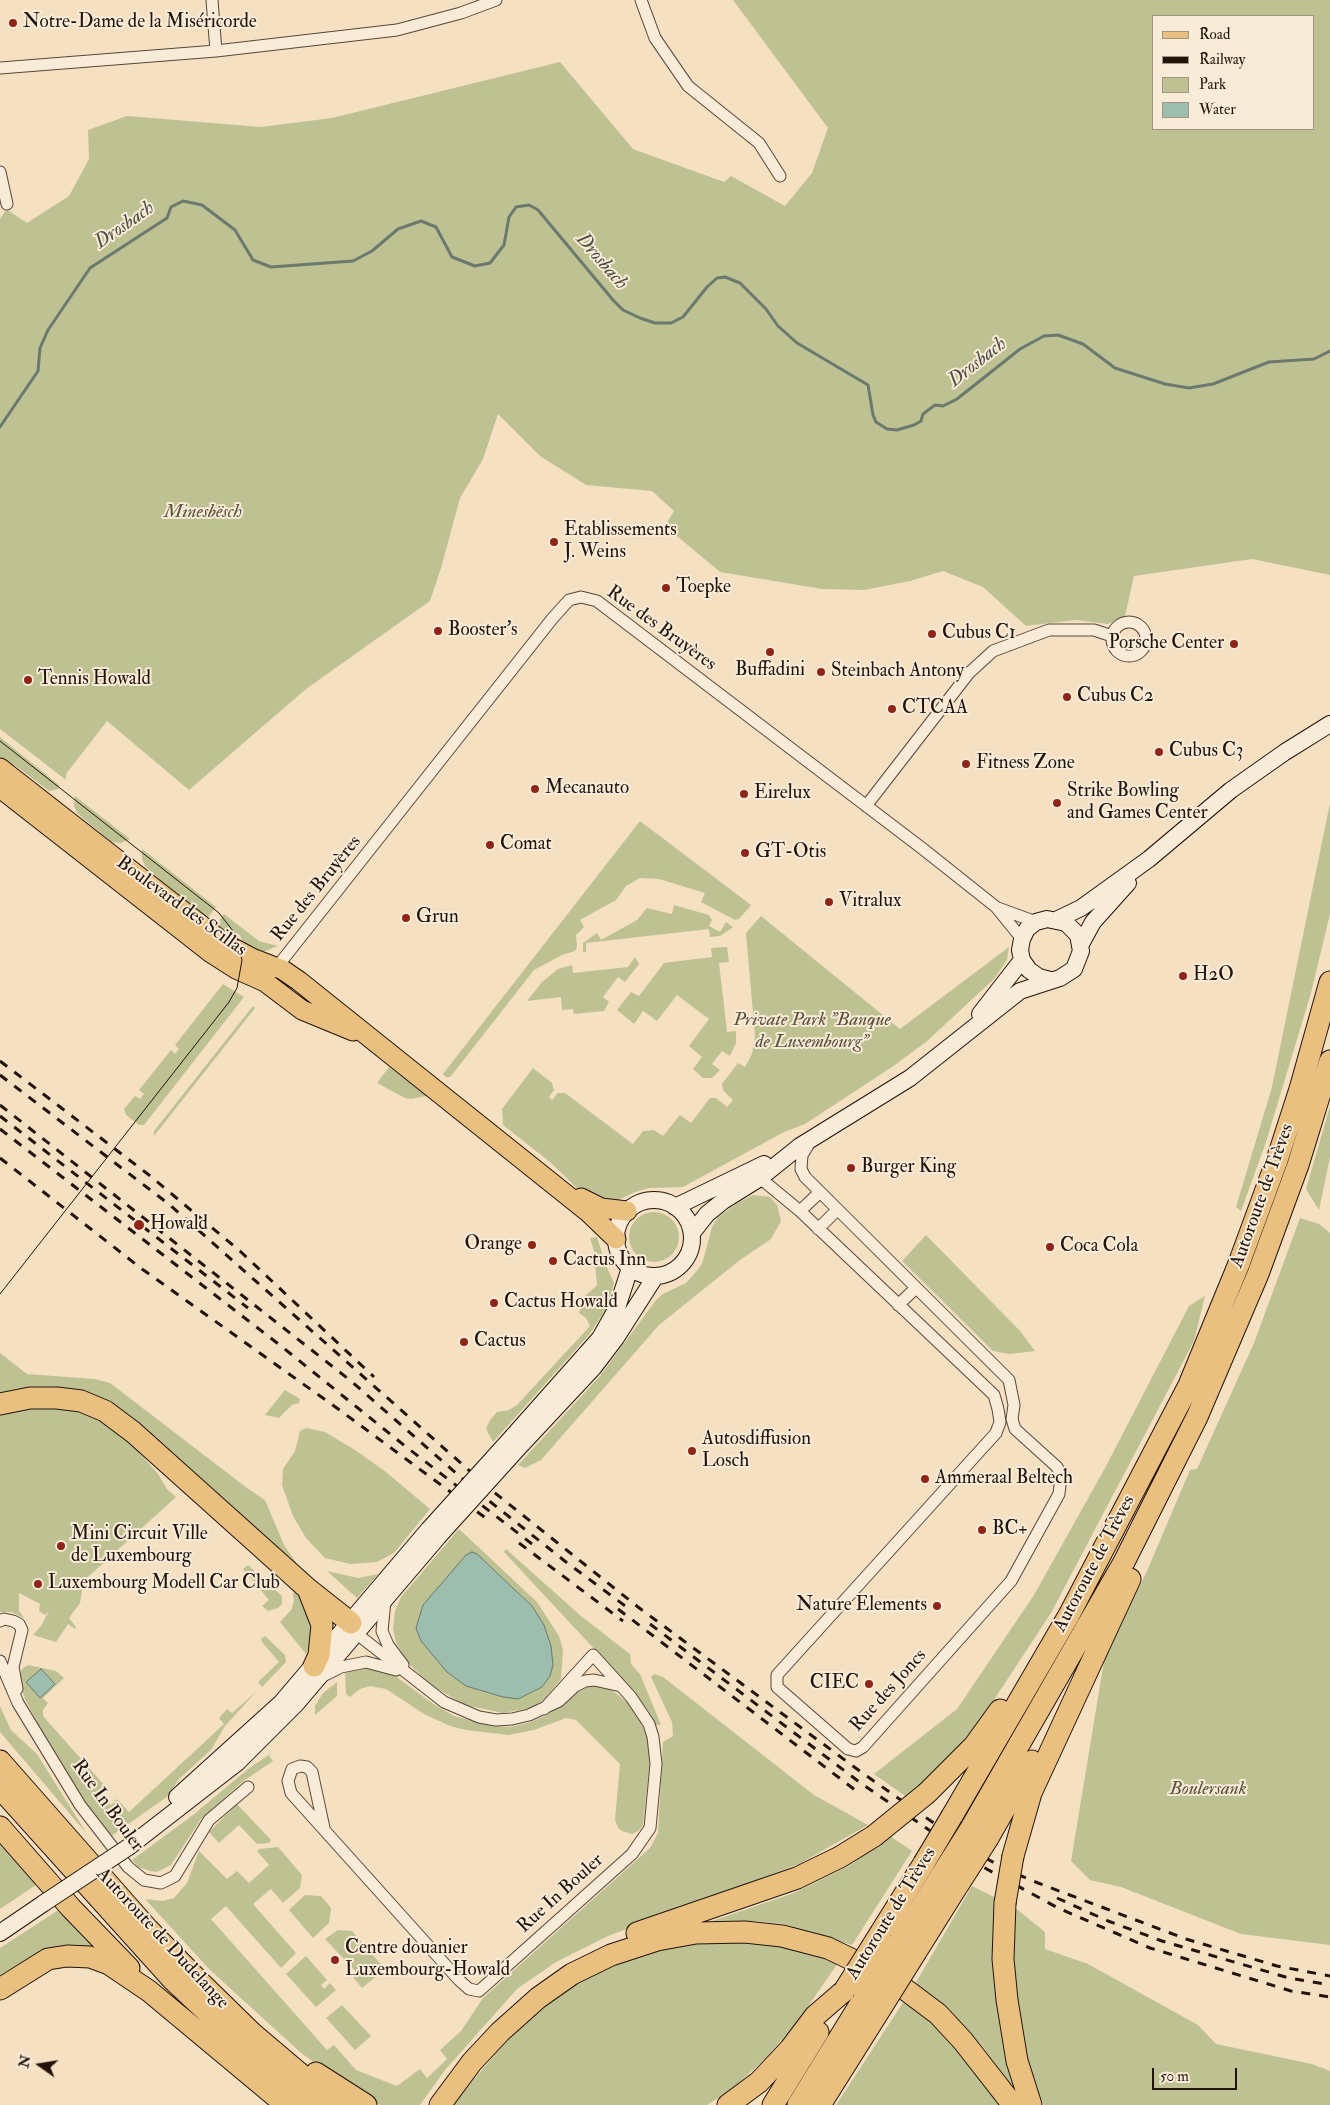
<!DOCTYPE html>
<html>
<head>
<meta charset="utf-8">
<style>
  body { margin:0 }
  #map { position:relative; width:1330px; height:2105px; overflow:hidden; background:#f5e0c2; font-family:"IM FELL Double Pica",serif }
  canvas { display:block }
  .legend { position:absolute; left:1152px; top:15px; width:162px; height:115px; box-sizing:border-box; background:#f8ebd7; border:1px solid #a29586; margin:0; padding:6px 9px; list-style:none; font-size:15px; color:#22130d }
  .legend li { display:flex; align-items:center; gap:10px; height:25px }
  .legend b { width:25px; border:1px solid #a29586 }
  .north { position:absolute; left:15px; top:2040px; width:50px; height:50px; -webkit-text-stroke:4px #f8ebd7; paint-order:stroke; rotate:283deg; font-size:14px; font-weight:700; line-height:20px; text-align:center; color:#22130d }
  .north::after { content:''; display:block; margin:auto; width:18px; height:22px; background:#22130d; clip-path:polygon(50% 0,100% 100%,50% 72%,0 100%) }
  .scale { position:absolute; left:1152px; top:2068px; width:85px; height:22px; box-sizing:border-box; border:2px solid #22130d; border-top:0; padding-left:6px; font-size:15px; line-height:18px; white-space:nowrap; color:#22130d; -webkit-text-stroke:4px #f8ebd7; paint-order:stroke }
</style>
</head>
<body>
<div id="map">
<canvas width="1330" height="2105"></canvas>
<ul class="legend">
<li><b style="height:6px;background:#eac081"></b>Road</li>
<li><b style="height:6px;background:#22130d"></b>Railway</li>
<li><b style="height:14px;background:#bec292"></b>Park</li>
<li><b style="height:14px;background:#9dbdaf"></b>Water</li>
</ul>
<div class="north">N</div>
<div class="scale">50 m</div>
</div>
<script>
const c = document.querySelector('canvas').getContext('2d');
c.lineJoin = 'round';
function fillPath(path, color) {
  c.fillStyle = color;
  c.fill(path, 'evenodd');
}
function toPath(rows) {
  const path = new Path2D();
  for (const r of rows) {
    if (r.length === 3) {
      path.moveTo(r[0] + r[2], r[1]);
      path.arc(r[0], r[1], r[2], 0, 2 * Math.PI);
      continue;
    }
    path.moveTo(r[0], r[1]);
    for (let i = 2; i < r.length; i += 2) path.lineTo(r[i], r[i + 1]);
  }
  return path;
}
function stroke(path, color, width, dash) {
  c.strokeStyle = color;
  c.lineWidth = width;
  c.lineCap = dash ? 'butt' : 'round';
  c.setLineDash(dash || []);
  c.stroke(path);
}
function drawText(font, color, halo, rows, align = 'center') {
  c.font = font + ' "IM FELL Double Pica",serif';
  c.lineWidth = 4;
  c.setLineDash([]);
  c.textBaseline = 'middle';
  c.strokeStyle = halo;
  c.fillStyle = color;
  for (const [text, x, y, turn = 0] of rows) {
    c.save();
    c.translate(x, y);
    c.rotate((+turn || 0) * Math.PI / 180);
    c.textAlign = isNaN(turn) ? turn : align;
    if (halo) c.strokeText(text, 0, 0);
    c.fillText(text, 0, 0);
    c.restore();
  }
}
fillPath(toPath([
  [733,0,1330,0,1330,575,1252,559,1134,576,1125,616,1108,624,1075,620,1026,626,983,587,943,571,910,581,864,590,822,589,720,572,665,526,674,511,652,491,586,485,540,456,498,414,483,459,460,498,441,568,430,601,306,689,189,790,107,721,66,774,66,780,0,729,0,219,6,209,27,223,69,196,89,159,88,130,127,116,261,127,332,118,560,62,633,149,724,182,731,176,785,206,812,173,828,128],
  [1154,16,1314,16,1314,129,1154,129],
  [0,737,59,785,58,789,49,791,16,766,0,760],
  [75,796,130,839,121,843,112,842,77,813,74,806],
  [1330,803,1330,914,1311,993,1266,1142,1241,1211,1236,1207,1272,1087],
  [640,821,751,905,739,919,735,920,701,902,705,893,659,879,640,878,626,886,616,900,580,920,584,927,576,935,577,947,575,951,562,955,534,970,455,1071,450,1077,446,1077,443,1074],
  [142,849,216,907,205,921,145,866,142,859],
  [674,905,709,915,712,920,709,926,720,932,726,922,733,927,720,936,710,937,709,929,586,943,586,952,583,952,583,943,597,933,601,940,637,920,647,908,672,914],
  [224,914,259,941,278,946,263,952,244,948,240,935,224,934,214,928],
  [761,916,900,1029,1009,947,1007,960,994,979,926,1042,892,1067,805,1124,784,1132,683,1187,649,1188,635,1192,612,1203,580,1191,550,1162,503,1125,502,1109,533,1068,552,1083,554,1090,549,1097,552,1100,558,1093,565,1093,633,1144,643,1131,654,1130,663,1136,680,1115,691,1123,710,1098,716,1098,727,1107,733,1100,723,1090,722,1084,738,1063,745,1067,752,1054,755,1036,746,933],
  [727,947,729,962,719,963,727,1032,736,1031,736,1043,730,1056,722,1051,712,1064,720,1070,712,1078,703,1078,693,1069,702,1057,689,1046,709,1019,677,995,657,1021,643,1011,634,1024,617,1010,631,992,639,996,664,963,712,957,711,948],
  [635,957,639,964,625,982,618,977,603,997,609,1002,604,1011,574,1014,573,1009,562,1010,561,997,527,1001,542,982,558,969,572,965,573,973,628,967],
  [223,984,244,997,144,1125,139,1125,126,1115,124,1109,135,1096,140,1099,144,1094,139,1090,171,1050,175,1054,179,1049,175,1045],
  [253,1006,255,1008,154,1136,154,1131],
  [389,1067,427,1096,411,1099,405,1098,377,1083],
  [1330,1106,1330,1157,1319,1210,1306,1189],
  [753,1195,770,1197,777,1205,781,1221,771,1239,740,1260,659,1325,541,1460,525,1468,518,1465,600,1376,656,1300,663,1294,686,1283,695,1273,702,1264,712,1227,718,1217,739,1202],
  [654,1237,25],
  [1300,1218,1319,1224,1330,1233,1330,1945,1241,1934,1121,1887,1090,1880,1071,1861,1105,1655,1147,1571,1190,1470,1197,1469,1254,1343],
  [926,1235,1020,1331,1035,1351,1009,1354,993,1351,902,1261],
  [597,1237,605,1263,614,1283,607,1308,588,1336,493,1442,486,1429,490,1420,497,1412,509,1410,517,1405,590,1326,586,1318,579,1313,584,1297,597,1285,594,1251,590,1238],
  [1205,1296,1194,1341,1051,1613,963,1747,911,1800,874,1774,957,1709,1034,1595,1105,1468,1189,1306],
  [0,1353,27,1374,95,1379,110,1383,247,1488,265,1500,284,1545,297,1564,336,1599,108,1407,0,1395],
  [285,1390,300,1399,299,1403,292,1405,279,1418,265,1415],
  [25,1403,81,1409,124,1435,158,1474,167,1489,176,1497,79,1585,82,1590,80,1603,69,1618,76,1627,75,1629,68,1624,56,1642,33,1635,41,1626,49,1611,45,1615,39,1611,40,1604,19,1593,19,1611,24,1618,11,1612,0,1612,0,1409],
  [306,1428,325,1432,355,1450,386,1472,430,1509,394,1553,377,1562,350,1564,325,1558,306,1538,293,1516,282,1485,283,1469,295,1451,300,1431],
  [459,1529,537,1602,559,1636,563,1650,561,1679,545,1699,531,1708,503,1713,465,1705,431,1685,410,1665,396,1643,393,1629,395,1611,401,1597],
  [506,1549,581,1616,630,1654,631,1664,640,1674,661,1725,656,1725,647,1709,626,1683,504,1552],
  [248,1565,282,1596,282,1604,278,1608,268,1611,262,1606,269,1600,243,1569],
  [327,1571,358,1578,378,1574,357,1598],
  [296,1591,302,1596,310,1622,310,1645,306,1654,280,1622,291,1610,294,1601,293,1593],
  [265,1636,285,1655,286,1662,262,1687,258,1682,279,1662,262,1642,261,1639],
  [28,1665,56,1671,64,1678,43,1698,48,1703,43,1710,43,1716,105,1786,99,1792,111,1805,117,1799,129,1812,224,1724,219,1718,227,1709,232,1713,256,1692,225,1726,211,1750,179,1779,168,1796,110,1837,85,1802,37,1722,25,1699,18,1678,22,1669],
  [363,1667,376,1668,394,1675,432,1703,454,1716,493,1726,510,1727,531,1722,545,1716,576,1693,589,1686,602,1686,614,1692,627,1702,639,1718,647,1738,650,1760,643,1825,638,1831,632,1834,622,1831,618,1828,615,1820,620,1764,576,1720,566,1718,534,1730,508,1735,466,1730,450,1726,424,1714,386,1689,370,1686,360,1689,350,1697,346,1694,345,1673],
  [654,1674,663,1677,814,1795,868,1825,799,1864,608,1936,556,1962,517,1989,445,2070,420,2105,380,2105,333,2077,300,2052,210,1970,145,1899,163,1901,174,1898,187,1883,199,1851,227,1879,237,1871,249,1883,269,1865,257,1851,259,1849,278,1847,302,1875,300,1888,283,1903,271,1889,253,1904,296,1953,281,1968,226,1906,211,1919,327,2050,334,2045,356,2070,397,2086,420,2069,427,2078,447,2059,440,2050,461,2031,483,1998,650,1848,658,1833,663,1742,673,1736,672,1722,651,1677],
  [337,1682,337,1696,315,1715,315,1706,323,1693],
  [0,1706,11,1730,37,1754,87,1834,0,1732],
  [273,1752,269,1756,273,1761,242,1782,201,1819,171,1865,157,1872,150,1871,139,1867,132,1860,193,1815,248,1769],
  [237,1804,271,1840,269,1843,257,1844,239,1825,219,1843,209,1832],
  [890,1836,912,1851,852,1945,784,1924,757,1921,709,1922,794,1893,849,1866],
  [0,1845,36,1885,0,1909],
  [972,1886,1000,1900,1018,2089,1015,2091,982,2046,955,2016,915,1984],
  [305,1895,321,1896,331,1908,329,1923,313,1938,289,1910],
  [1013,1906,1045,1932,1045,1949,1088,1964,1198,2025,1216,2044,1312,2064,1330,2071,1330,2105,1044,2105,1030,2074,1023,2044,1011,1972],
  [60,1909,103,1954,0,1984,0,1948],
  [338,1930,352,1931,385,1969,362,1988,352,1976,356,1972,325,1939],
  [718,1941,762,1942,800,1950,838,1963,798,2021,766,2058,731,2090,707,2105,452,2105,510,2037,550,2001,594,1973,637,1955,678,1945],
  [306,1956,327,1980,321,1985,324,1989,330,1983,336,1990,316,2007,286,1974],
  [906,1998,937,2024,1003,2105,836,2105],
  [342,2005,371,2036,355,2050,326,2018]
]), '#bec292');
const water = toPath([
  [472,1552,477,1554,532,1606,544,1625,551,1646,553,1665,550,1676,542,1687,518,1699,503,1697,466,1686,447,1672,421,1641,416,1628,423,1605,466,1555,472,1552],
  [41,1669,55,1684,40,1698,26,1682,41,1669]
]);
fillPath(water, '#9dbdaf');
stroke(water, '#6c796e', 1);
stroke(toPath([
  [0,427,38,371,40,348,48,330,90,268,167,218,171,207,183,201,202,205,235,230,253,260,271,267,353,261,372,251,398,229,421,221,436,227,452,257,475,266,490,263,504,245,509,217,516,207,529,205,538,210,613,300,623,310,640,318,655,323,671,323,683,317,707,287,717,278,725,277,740,283,766,309,778,326,797,343,868,385,873,415,876,422,887,429,897,430,914,425,921,421,923,414,935,405,943,406,957,399,1020,349,1044,336,1058,335,1083,344,1115,368,1165,384,1189,388,1213,384,1269,362,1314,359,1330,351]
]), '#6c796e', 3);
const minor = toPath([
  [212,0,216,51],
  [641,0,655,38,688,86,759,143,780,176],
  [0,68,216,51,397,30,461,13,496,0],
  [0,172,7,204],
  [1129,639,17],
  [866,806,969,673,993,651,1049,630,1094,630,1112,636],
  [998,908,1036,922],
  [273,972,552,619,569,600,581,597,597,601,923,849,996,907,1022,939],
  [760,1178,800,1211,994,1395,998,1409,1000,1422,996,1433,777,1675,777,1687,848,1749,856,1751,863,1747,1011,1581,1059,1494,1061,1476,1057,1467,1015,1429,1012,1419,1014,1405,1009,1380,805,1177,801,1169,802,1155,810,1142],
  [800,1211,819,1193],
  [818,1229,837,1210],
  [898,1305,916,1288],
  [385,1601,382,1631,388,1645,403,1665],
  [0,1621,4,1619,13,1621,19,1624,22,1630,13,1667,17,1689],
  [357,1634,444,1702,479,1717,496,1720,512,1719,529,1715,559,1701,575,1686,585,1681,594,1680,621,1686],
  [0,1661,18,1703,80,1805,128,1867,144,1880,161,1883,175,1876,209,1820,248,1787],
  [323,1676,341,1667,366,1662,396,1670],
  [324,1828,312,1772,307,1767,300,1766,292,1769,288,1781,291,1793,459,1980,469,1989,479,1991,632,1854,650,1828,656,1764,653,1737,649,1724,631,1697,593,1655,544,1709]
]);
const secondary = toPath([
  [1058,919,1081,908,1149,859,1231,790,1285,752,1330,724],
  [1081,944,1093,922,1128,883],
  [980,1014,1022,960],
  [654,1238,38],
  [675,1207,764,1164],
  [692,1233,707,1214,723,1201,760,1178,800,1146,910,1078,1020,991,1060,978,1074,969,1081,951,1078,935,1066,923,1047,919,1036,922,1027,929,1022,939,1020,950,1022,960,1029,970,1039,977,1050,980],
  [513,1436,600,1338,617,1308,630,1268],
  [522,1444,594,1367,616,1338,655,1277],
  [177,1797,281,1703,429,1529],
  [130,1846,237,1763,296,1704,438,1537],
  [0,1933,44,1903]
]);
const primary = toPath([
  [0,768,224,943,252,958,283,970,299,981,588,1212,616,1239],
  [0,788,211,953,236,969,265,982,302,1010,353,1031],
  [581,1198,601,1208,627,1211]
]);
const motorway = toPath([
  [0,1404,30,1398,57,1398,81,1401,105,1411,133,1432,308,1589,351,1623],
  [308,1589,322,1625,319,1655,314,1666],
  [0,1761,147,1928,201,1983,252,2033,337,2105],
  [0,1788,172,1979,271,2072,312,2105],
  [927,1793,974,1746,1000,1710],
  [952,1816,1069,1615,1189,1385,1238,1266,1277,1160,1300,1089,1330,982],
  [0,1827,71,1908,129,1968],
  [971,1828,1124,1562,1197,1417,1258,1274,1298,1165,1330,1061],
  [988,1838,1032,1761],
  [1013,1856,1031,1793,1130,1579],
  [1005,1903,1003,1959,1007,2000,1017,2061,1031,2105],
  [881,1932,924,1863],
  [637,1933,797,1878,840,1857,874,1836],
  [900,1941,942,1874],
  [916,1952,958,1885],
  [0,1989,48,1959,67,1956,90,1957,109,1964,149,1991,286,2105],
  [316,2073,366,2105],
  [440,2105,472,2062,500,2032,538,1998,572,1974,611,1955,657,1940,696,1933,745,1932,782,1936,828,1948,890,1978,938,2014,963,2041,1013,2105],
  [728,2105,759,2082,790,2049,815,2016,844,1991],
  [773,2105,818,2032],
  [798,2105,864,1998],
  [820,2105,881,2008]
]);
stroke(minor, '#57463a', 13);
stroke(secondary, '#22130d', 18);
stroke(primary, '#22130d', 21);
stroke(motorway, '#22130d', 23);
stroke(minor, '#f8ebd7', 11);
stroke(secondary, '#f8ebd7', 16);
stroke(primary, '#eac081', 19);
stroke(motorway, '#eac081', 21);
stroke(toPath([
  [0,741,219,913,237,936,242,960,237,988,229,1002,0,1294]
]), '#22130d', 1);
stroke(toPath([
  [0,1061,149,1175,241,1252,374,1377],
  [0,1075,170,1205,490,1489,638,1607,861,1772,975,1852,1007,1870,1038,1883,1186,1939,1277,1966,1330,1976],
  [0,1105,351,1381,473,1488,566,1562,632,1611],
  [0,1116,248,1308],
  [0,1129,281,1346,405,1446,532,1544],
  [0,1158,142,1269,341,1411,487,1519],
  [519,1543,623,1621],
  [618,1609,859,1793],
  [650,1624,862,1784,983,1867,1058,1908,1150,1948,1291,1991,1330,1997],
  [1057,1898,1108,1921,1162,1941,1289,1978,1330,1985]
]), '#22130d', 3, [9, 9]);
const secondaryBridge = toPath([
  [429,1529,513,1436],
  [438,1537,522,1444],
  [44,1903,130,1846]
]);
const motorwayBridge = toPath([
  [874,1836,927,1793],
  [924,1863,952,1816],
  [942,1874,971,1828],
  [958,1885,988,1838],
  [1005,1903,1013,1856],
  [844,1991,881,1932],
  [864,1998,900,1941],
  [881,2008,916,1952]
]);
stroke(secondaryBridge, '#22130d', 18, []);
stroke(motorwayBridge, '#22130d', 23, []);
stroke(secondaryBridge, '#f8ebd7', 16);
stroke(motorwayBridge, '#eac081', 21);
for (const [x, y, r, color] of [
  [13,23,5,"#8f2418"],
  [554,542,5,"#8f2418"],
  [666,588,5,"#8f2418"],
  [438,631,5,"#8f2418"],
  [932,634,5,"#8f2418"],
  [1234,644,5,"#8f2418"],
  [770,652,5,"#8f2418"],
  [821,672,5,"#8f2418"],
  [28,680,5,"#8f2418"],
  [1067,697,5,"#8f2418"],
  [892,709,5,"#8f2418"],
  [1159,752,5,"#8f2418"],
  [966,764,5,"#8f2418"],
  [535,789,5,"#8f2418"],
  [744,794,5,"#8f2418"],
  [1057,803,5,"#8f2418"],
  [490,845,5,"#8f2418"],
  [745,853,5,"#8f2418"],
  [829,902,5,"#8f2418"],
  [406,918,5,"#8f2418"],
  [1183,976,5,"#8f2418"],
  [851,1168,5,"#8f2418"],
  [139,1225,6,"#8f2418"],
  [532,1245,5,"#8f2418"],
  [1050,1247,5,"#8f2418"],
  [553,1261,5,"#8f2418"],
  [494,1303,5,"#8f2418"],
  [464,1342,5,"#8f2418"],
  [692,1451,5,"#8f2418"],
  [925,1479,5,"#8f2418"],
  [982,1530,5,"#8f2418"],
  [61,1546,5,"#8f2418"],
  [38,1584,5,"#8f2418"],
  [937,1606,5,"#8f2418"],
  [869,1684,5,"#8f2418"],
  [335,1960,5,"#8f2418"]
]) {
  const dot = new Path2D();
  dot.arc(x, y, r, 0, 2 * Math.PI);
  c.fillStyle = color;
  c.fill(dot);
  stroke(dot, '#f8ebd7', 2);
}
drawText('19px', '#22130d', '#f8ebd7', [
  ["Notre-Dame de la Miséricorde",23,23],
  ["Etablissements",564,531],
  ["J. Weins",564,553],
  ["Toepke",676,588],
  ["Booster's",448,631],
  ["Cubus C1",942,634],
  ["Porsche Center",1224,644,"right"],
  ["Buffadini",770,671,"center"],
  ["Steinbach Antony",831,672],
  ["Tennis Howald",38,680],
  ["Cubus C2",1077,697],
  ["CTCAA",902,709],
  ["Cubus C3",1169,752],
  ["Fitness Zone",976,764],
  ["Mecanauto",545,789],
  ["Strike Bowling",1067,792],
  ["and Games Center",1067,814],
  ["Eirelux",754,794],
  ["Comat",500,845],
  ["GT-Otis",755,853],
  ["Vitralux",839,902],
  ["Grun",416,918],
  ["H2O",1193,976],
  ["Burger King",861,1168],
  ["Howald",150,1225],
  ["Orange",522,1245,"right"],
  ["Coca Cola",1060,1247],
  ["Cactus Inn",563,1261],
  ["Cactus Howald",504,1303],
  ["Cactus",474,1342],
  ["Autosdiffusion",702,1440],
  ["Losch",702,1462],
  ["Ammeraal Beltech",935,1479],
  ["BC+",992,1530],
  ["Mini Circuit Ville",71,1535],
  ["de Luxembourg",71,1557],
  ["Luxembourg Modell Car Club",48,1584],
  ["Nature Elements",927,1606,"right"],
  ["CIEC",859,1684,"right"],
  ["Centre douanier",345,1949],
  ["Luxembourg-Howald",345,1971]
], 'left');
drawText('italic 19px', '#59503c', '#f8ebd7', [
  ["Minesbësch",203,513],
  ["Private Park \"Banque",812,1021],
  ["de Luxembourg\"",812,1043],
  ["Boulersank",1208,1790]
]);
drawText('19px', '#22130d', '#f8ebd7', [
  ["Rue des Bruyères",661,629,36],
  ["Rue des Bruyères",317,889,-51],
  ["Boulevard des Scillas",181,907,36],
  ["Autoroute de Trèves",1263,1196,-70],
  ["Autoroute de Trèves",1095,1564,-62],
  ["Rue des Joncs",889,1691,-48],
  ["Rue In Bouler",107,1806,54],
  ["Rue In Bouler",561,1894,-42],
  ["Autoroute de Trèves",892,1914,-58],
  ["Autoroute de Dudelange",162,1939,47]
]);
drawText('italic 20px', '#4d4e46', '#f8ebd7', [
  ["Drosbach",125,226,-35],
  ["Drosbach",601,262,49],
  ["Drosbach",978,363,-38]
]);
</script>
</body>
</html>
